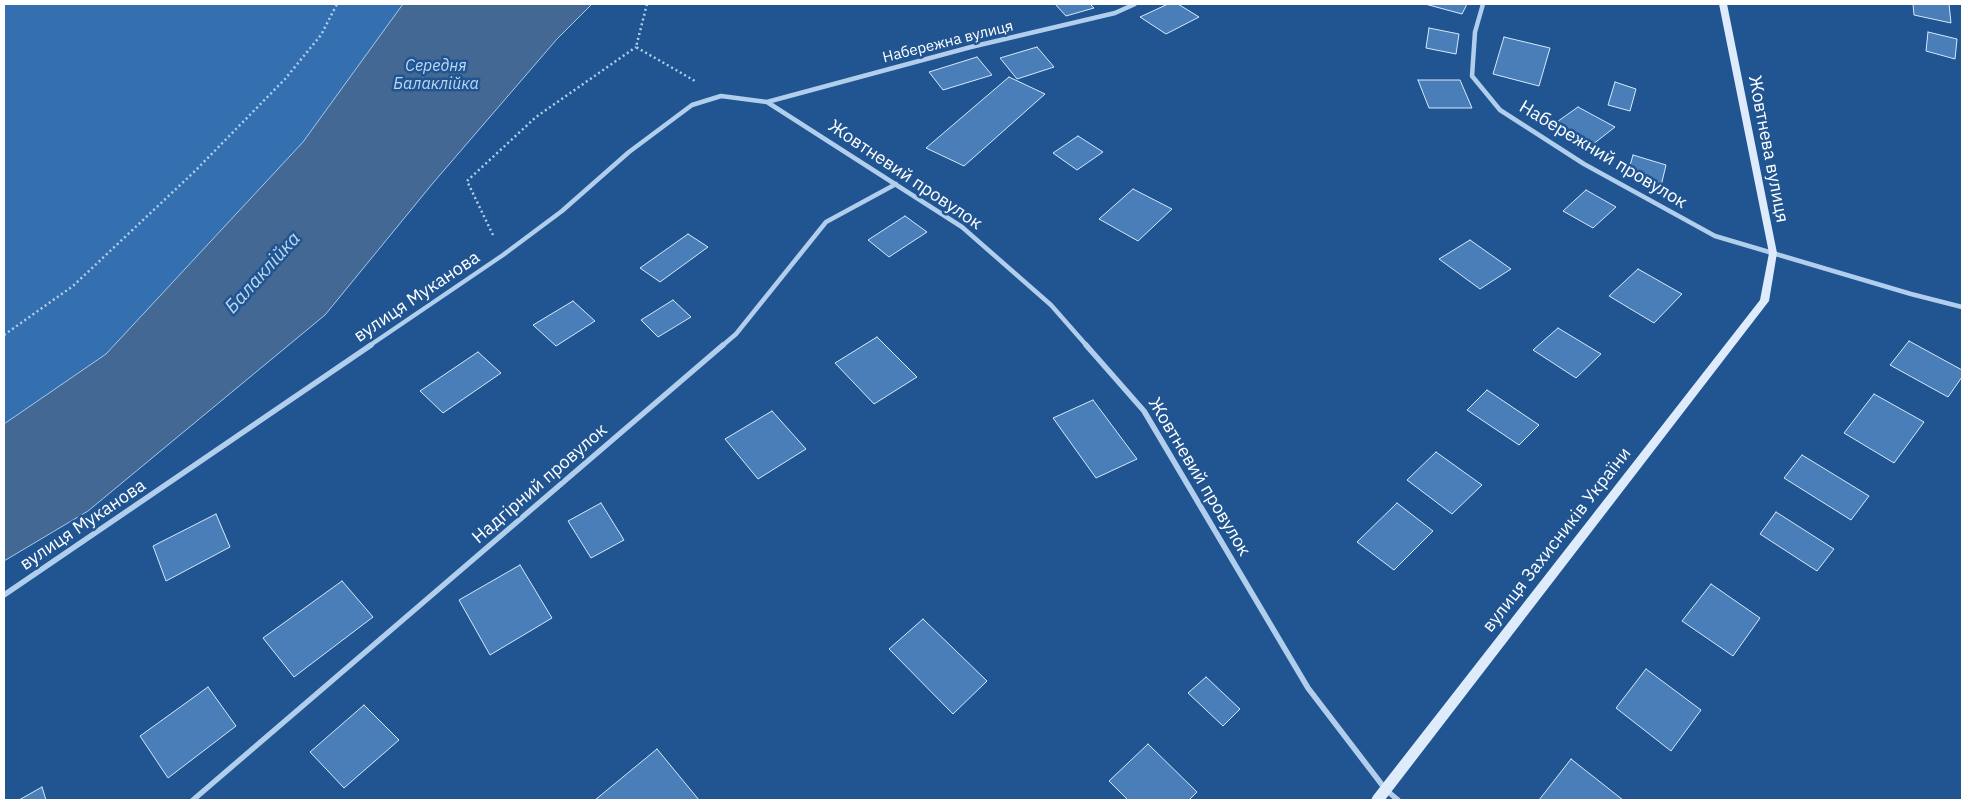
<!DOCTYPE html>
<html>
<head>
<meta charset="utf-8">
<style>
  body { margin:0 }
  #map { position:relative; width:1966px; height:804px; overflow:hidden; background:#205592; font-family:"IBM Plex Sans",sans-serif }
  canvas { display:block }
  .frame { position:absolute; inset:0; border:5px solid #fff; pointer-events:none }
</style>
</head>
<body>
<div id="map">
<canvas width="1966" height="804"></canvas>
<div class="frame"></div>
</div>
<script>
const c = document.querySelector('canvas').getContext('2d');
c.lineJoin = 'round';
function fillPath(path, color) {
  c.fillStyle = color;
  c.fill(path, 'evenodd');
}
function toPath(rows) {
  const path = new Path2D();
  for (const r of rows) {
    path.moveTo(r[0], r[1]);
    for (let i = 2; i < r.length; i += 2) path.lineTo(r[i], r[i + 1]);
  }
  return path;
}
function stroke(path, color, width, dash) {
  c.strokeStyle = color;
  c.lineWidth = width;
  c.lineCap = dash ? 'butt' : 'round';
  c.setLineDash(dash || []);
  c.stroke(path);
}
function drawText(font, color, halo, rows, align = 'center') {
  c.font = font + ' "IBM Plex Sans",sans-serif';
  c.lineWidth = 5;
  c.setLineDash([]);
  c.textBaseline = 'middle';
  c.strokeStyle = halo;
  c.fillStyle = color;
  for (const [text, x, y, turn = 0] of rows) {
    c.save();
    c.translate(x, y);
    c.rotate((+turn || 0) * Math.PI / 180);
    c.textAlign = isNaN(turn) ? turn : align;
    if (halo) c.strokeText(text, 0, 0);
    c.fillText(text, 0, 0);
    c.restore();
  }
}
fillPath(toPath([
  [4,4,403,4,303,142,106,354,4,424]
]), '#346fb0');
const water = toPath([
  [403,4,592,4,557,39,433,183,325,315,88,511,4,561,4,424,106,354,303,142,403,4]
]);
fillPath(water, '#426893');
stroke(water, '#a6caef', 1);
const building = toPath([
  [1055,4,1090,4,1094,8,1066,16,1055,4],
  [1168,4,1178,4,1199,17,1166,34,1140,17,1168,4],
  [1425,4,1467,4,1462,14,1425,4],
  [1913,4,1949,4,1951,23,1914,15,1913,4],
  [1429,28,1459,34,1456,54,1426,48,1429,28],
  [1928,32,1957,39,1955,59,1926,51,1928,32],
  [1504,37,1550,48,1539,86,1493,74,1504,37],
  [1037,47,1054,67,1017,79,1000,58,1037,47],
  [977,57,992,75,943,90,929,72,977,57],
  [1009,77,1045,94,964,166,926,148,1009,77],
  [1418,80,1460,80,1472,108,1429,108,1418,80],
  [1615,82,1636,89,1630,111,1608,105,1615,82],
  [1578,107,1615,127,1592,145,1554,124,1578,107],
  [1078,136,1103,152,1077,170,1053,153,1078,136],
  [1633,155,1666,165,1661,186,1627,176,1633,155],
  [1133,189,1172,209,1138,241,1099,219,1133,189],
  [1586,190,1616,207,1593,228,1563,211,1586,190],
  [905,216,927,232,889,257,868,240,905,216],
  [688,234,708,247,660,282,640,268,688,234],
  [1470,240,1511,269,1480,289,1439,259,1470,240],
  [1638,269,1682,294,1654,323,1609,296,1638,269],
  [673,300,691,317,658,337,641,320,673,300],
  [573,301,595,321,556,346,533,325,573,301],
  [1558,328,1601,354,1576,378,1533,350,1558,328],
  [877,337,917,377,874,404,835,363,877,337],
  [1909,341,1962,370,1962,377,1948,397,1890,365,1909,341],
  [478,352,501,373,443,413,420,391,478,352],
  [1487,390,1539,425,1519,445,1467,410,1487,390],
  [1874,394,1924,422,1894,463,1844,433,1874,394],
  [1093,400,1137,459,1096,478,1053,418,1093,400],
  [772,411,806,449,758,479,725,439,772,411],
  [1436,452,1482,485,1452,514,1407,480,1436,452],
  [1802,455,1869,496,1851,520,1784,478,1802,455],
  [601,503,624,540,591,558,568,521,601,503],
  [1397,503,1433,531,1394,570,1357,542,1397,503],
  [1776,512,1834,549,1817,571,1760,534,1776,512],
  [216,514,230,547,166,581,153,546,216,514],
  [520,565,552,618,490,655,459,600,520,565],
  [342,581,373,617,294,677,263,638,342,581],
  [1711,584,1760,618,1733,656,1682,621,1711,584],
  [923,619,987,681,953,714,889,649,923,619],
  [1646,669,1701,710,1671,751,1616,708,1646,669],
  [1206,677,1240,709,1223,726,1188,693,1206,677],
  [208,687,236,726,168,778,140,736,208,687],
  [364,705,399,740,344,788,310,752,364,705],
  [1148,744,1197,792,1189,800,1128,800,1109,781,1148,744],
  [657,749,699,800,595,800,657,749],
  [1571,759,1623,800,1539,800,1571,759],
  [42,787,46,800,19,800,42,787]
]);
fillPath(building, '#497eb9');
stroke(building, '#d8e8fa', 1);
stroke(toPath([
  [647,4,636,47,695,81],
  [493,235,467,181,536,117,636,47],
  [4,335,73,286,195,171,285,79,321,35,337,4]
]), '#b2ceed', 2.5, [2, 3]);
stroke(toPath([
  [1483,4,1475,32,1472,76,1500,110,1584,164,1715,236,1911,294,1962,307],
  [767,102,971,47,1115,13,1135,4],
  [369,346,503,255,562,211,629,152,692,105,721,96,767,102,962,227,1051,305,1087,346],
  [722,346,736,334,826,222,896,184]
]), '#b2ceed', 4.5);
stroke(toPath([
  [1086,345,1144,411,1308,688,1386,790,1398,800],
  [4,595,371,345],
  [193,800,723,345]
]), '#b2ceed', 5.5);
fillPath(toPath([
  [1719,4,1727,4,1777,253,1769,301,1385,800,1371,800,1373,796,1760,300,1769,253,1719,4]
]), '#deebfa');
drawText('15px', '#fff', '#205592', [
  ["Набережна вулиця",948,42,-14]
]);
drawText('italic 16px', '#bed8f4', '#205592', [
  ["Середня",436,66],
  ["Балаклійка",436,84]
]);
drawText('18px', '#fff', '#205592', [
  ["Жовтнева вулиця",1768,149,79],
  ["Набережний провулок",1603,155,31],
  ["Жовтневий провулок",905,175,34],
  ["вулиця Муканова",417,297,-34],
  ["Жовтневий провулок",1199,477,59],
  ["Надгірний провулок",540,484,-41],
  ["вулиця Муканова",83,525,-34],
  ["вулиця Захисників України",1557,540,-52]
]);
drawText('italic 19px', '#bed8f4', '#205592', [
  ["Балаклійка",263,273,-48]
]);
</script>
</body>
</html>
